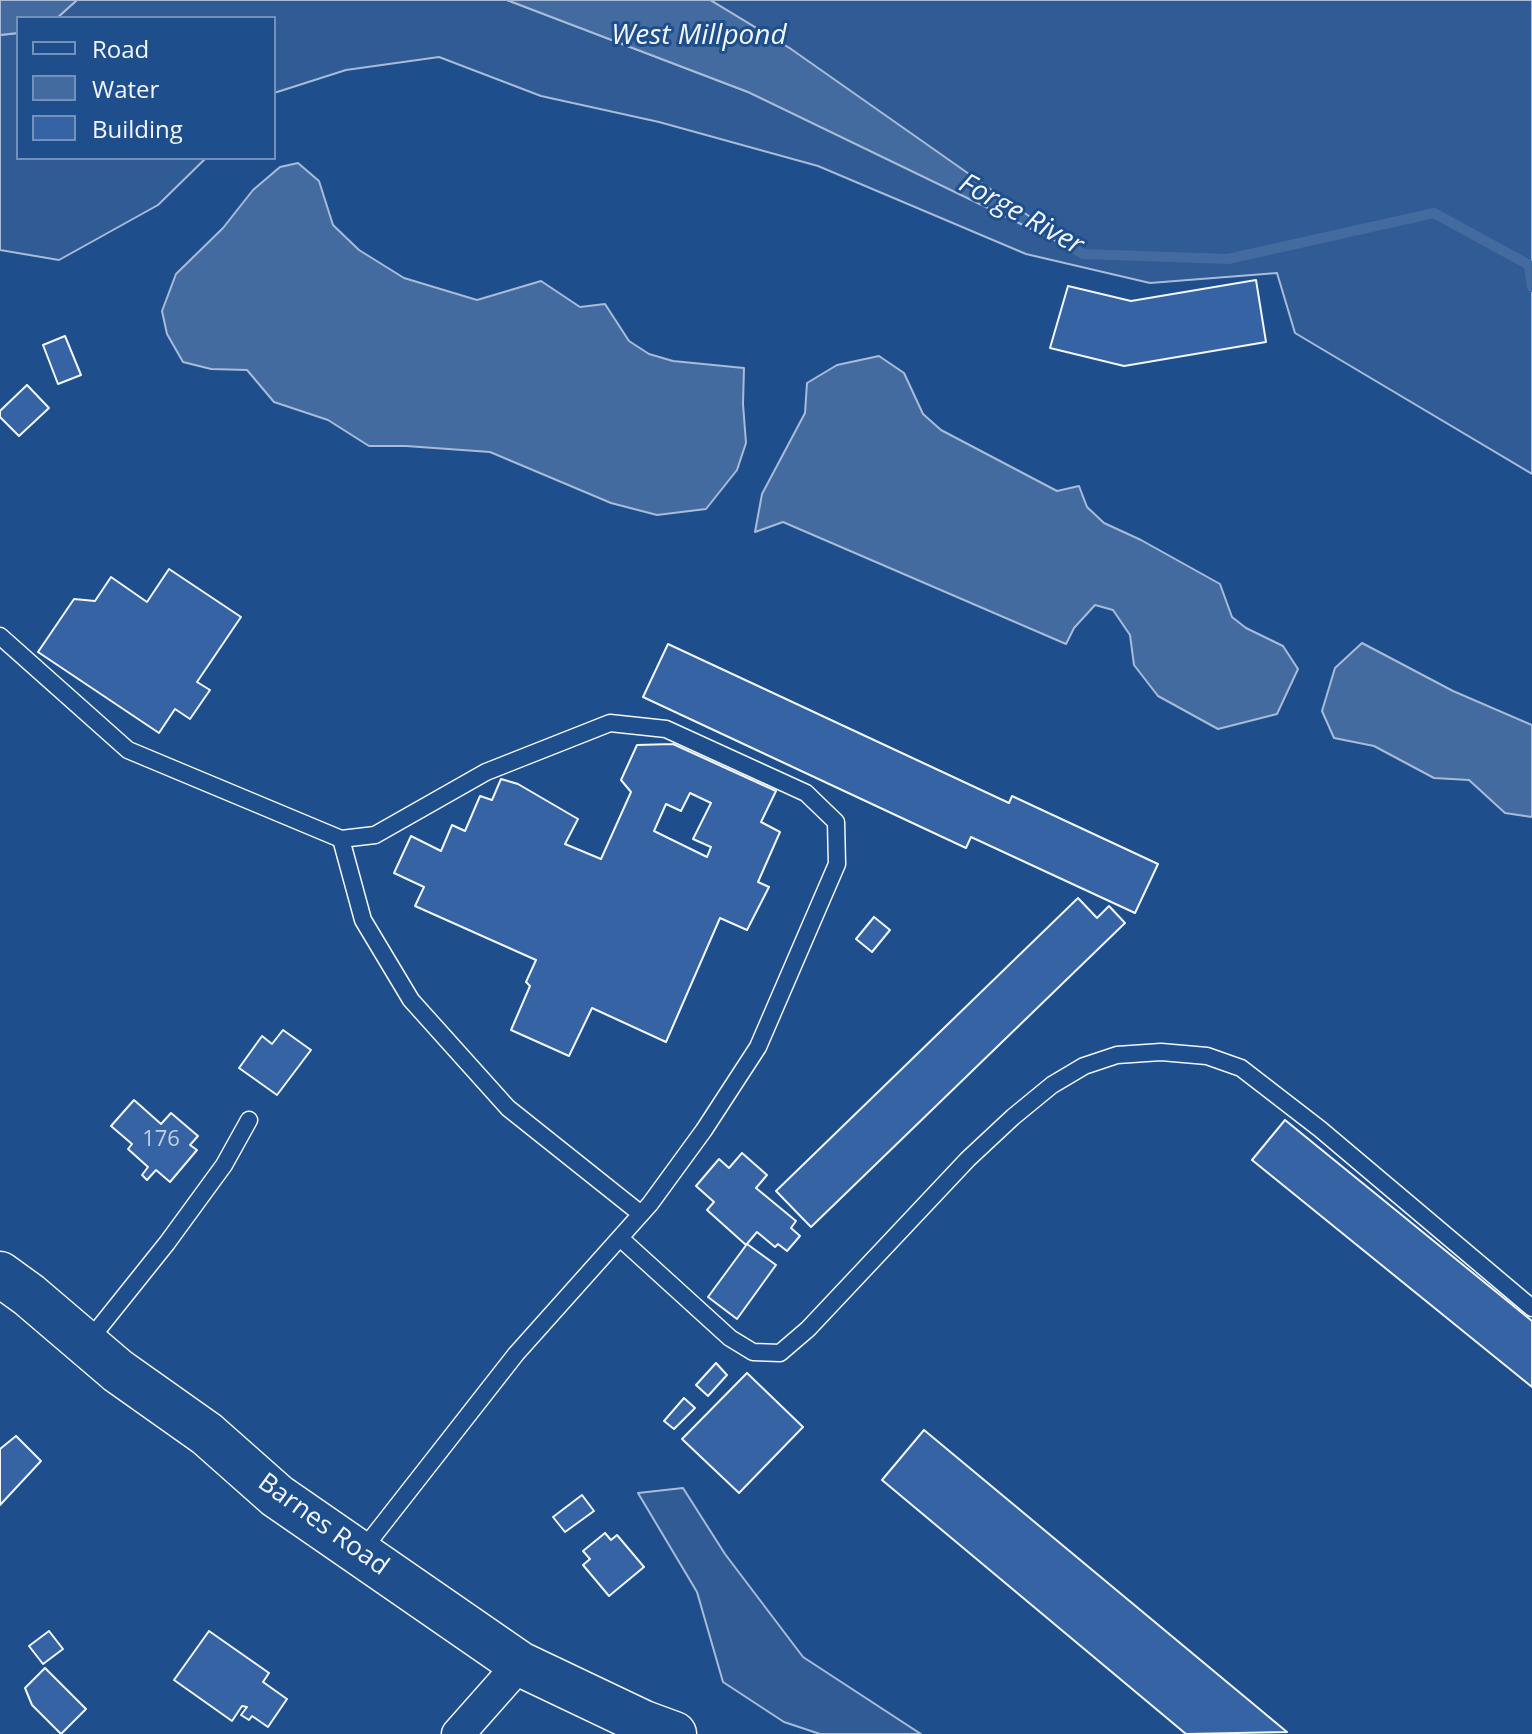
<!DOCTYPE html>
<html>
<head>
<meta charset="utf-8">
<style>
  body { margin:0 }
  #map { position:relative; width:1532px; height:1734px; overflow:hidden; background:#1f4e8c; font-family:"Open Sans",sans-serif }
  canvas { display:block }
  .legend { position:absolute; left:16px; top:16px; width:260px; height:144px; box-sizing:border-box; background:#1f4e8c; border:2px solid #7391ba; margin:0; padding:10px 14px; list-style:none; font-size:24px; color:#f2f6ff }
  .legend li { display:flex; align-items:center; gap:16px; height:40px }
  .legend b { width:40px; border:2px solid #7391ba }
</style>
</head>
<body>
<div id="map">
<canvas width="1532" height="1734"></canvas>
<ul class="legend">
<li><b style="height:10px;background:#1f4e8c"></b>Road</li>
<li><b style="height:22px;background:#446ba0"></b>Water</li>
<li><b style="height:22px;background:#3563a3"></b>Building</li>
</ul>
</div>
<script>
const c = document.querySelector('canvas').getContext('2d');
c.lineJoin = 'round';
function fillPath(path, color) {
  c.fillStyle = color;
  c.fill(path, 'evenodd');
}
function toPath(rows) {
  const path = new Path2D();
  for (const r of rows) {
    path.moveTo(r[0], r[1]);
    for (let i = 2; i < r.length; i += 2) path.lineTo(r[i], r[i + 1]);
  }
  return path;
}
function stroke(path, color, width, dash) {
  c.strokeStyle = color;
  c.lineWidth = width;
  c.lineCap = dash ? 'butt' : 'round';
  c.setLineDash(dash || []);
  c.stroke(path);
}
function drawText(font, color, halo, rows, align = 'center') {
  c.font = font + ' "Open Sans",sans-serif';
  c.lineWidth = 6;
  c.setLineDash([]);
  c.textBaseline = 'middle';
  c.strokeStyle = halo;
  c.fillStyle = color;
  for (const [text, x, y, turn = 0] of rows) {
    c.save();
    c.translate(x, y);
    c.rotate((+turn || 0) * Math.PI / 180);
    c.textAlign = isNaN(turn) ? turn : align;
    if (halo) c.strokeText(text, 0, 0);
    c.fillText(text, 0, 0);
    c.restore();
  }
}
const built = toPath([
  [77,0,507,0,748,92,791,49,710,0,1532,0,1532,474,1295,333,1277,273,1150,283,1026,254,818,166,659,122,541,96,439,57,346,70,274,93,274,18,57,18,77,0],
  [18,33,18,158,206,158,158,205,59,260,0,250,0,35,18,33],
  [683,1488,725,1554,803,1657,921,1734,820,1734,784,1722,723,1682,697,1592,638,1493,683,1488]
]);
fillPath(built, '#305b95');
stroke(built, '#a8bbd7', 2);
const water = toPath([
  [0,0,77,0,57,18,18,18,18,33,0,35,0,0],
  [507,0,710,0,791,49,1083,254,748,92,507,0],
  [298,163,319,181,333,225,359,250,404,278,477,300,541,281,580,307,605,304,629,341,649,354,673,361,744,368,743,404,746,443,737,470,706,509,657,515,611,503,490,452,406,446,369,446,328,420,274,402,247,370,211,369,183,362,167,334,162,311,176,274,223,228,253,190,280,167,298,163],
  [879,356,904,373,923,414,941,430,1057,491,1079,486,1087,507,1104,523,1141,540,1220,584,1232,617,1246,628,1283,646,1298,669,1277,714,1218,729,1158,696,1134,665,1130,635,1113,610,1095,605,1074,628,1066,644,783,522,755,532,762,494,805,413,807,383,837,365,879,356],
  [1362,643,1453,691,1532,725,1532,817,1505,813,1469,780,1434,778,1374,746,1334,738,1322,711,1335,668,1362,643]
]);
fillPath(water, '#446ba0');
stroke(water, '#a8bbd7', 2);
stroke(toPath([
  [1073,248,1083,254,1228,259,1434,213,1529,265,1532,287]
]), '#446ba0', 10);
const building = toPath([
  [1256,280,1266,342,1124,366,1050,348,1068,286,1131,301,1256,280],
  [65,336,81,375,58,384,43,345,65,336],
  [27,385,49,408,19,436,0,417,0,411,27,385],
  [169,569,241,617,197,682,210,690,190,719,175,709,159,733,38,652,74,599,95,601,111,577,147,602,169,569],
  [668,644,1009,803,1012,796,1158,864,1135,913,971,837,966,848,643,697,668,644],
  [673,744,776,791,761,822,780,832,758,882,769,887,747,930,720,918,666,1042,592,1008,569,1056,511,1030,530,986,526,982,536,960,415,906,424,887,394,873,411,836,441,851,452,825,465,831,480,796,492,800,501,779,518,784,578,819,565,844,601,859,631,792,621,780,637,745,673,744],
  [690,793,711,803,693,839,711,847,707,857,654,831,666,804,681,811,690,793],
  [1078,898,1097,918,1109,906,1125,923,811,1227,776,1191,1078,898],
  [874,917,890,930,872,952,856,939,874,917],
  [283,1030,311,1050,277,1095,239,1068,262,1036,272,1044,283,1030],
  [134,1100,161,1124,171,1113,198,1136,190,1145,197,1150,170,1182,156,1170,147,1180,142,1175,148,1167,128,1149,132,1144,111,1126,134,1100],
  [1285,1120,1532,1321,1532,1387,1252,1160,1285,1120],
  [742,1153,767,1175,756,1188,796,1221,791,1228,800,1236,787,1251,778,1244,775,1247,757,1232,746,1245,707,1210,714,1202,696,1186,719,1159,729,1168,742,1153],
  [747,1244,776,1265,737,1319,708,1297,747,1244],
  [716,1363,727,1375,708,1396,696,1385,716,1363],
  [747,1373,803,1427,739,1493,682,1439,747,1373],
  [684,1398,695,1408,674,1429,664,1421,684,1398],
  [924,1430,1287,1732,1186,1734,882,1480,924,1430],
  [16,1436,41,1461,0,1505,0,1449,16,1436],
  [582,1495,594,1511,565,1532,553,1517,582,1495],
  [605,1533,611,1540,617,1535,644,1567,609,1596,583,1565,590,1559,583,1551,605,1533],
  [49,1631,63,1649,43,1664,29,1646,49,1631],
  [209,1631,269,1673,263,1682,287,1699,268,1727,252,1716,249,1720,241,1715,247,1707,242,1706,232,1721,174,1680,209,1631],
  [45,1668,86,1709,61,1734,32,1705,25,1688,45,1668]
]);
fillPath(building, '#3563a3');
stroke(building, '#f2f6ff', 2);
const lane = toPath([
  [0,636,128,750,341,839,375,835,486,772,610,723,666,729,806,793,836,822,837,864,758,1047,704,1130,650,1204,516,1354,361,1552],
  [341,839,363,920,411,1000,508,1108,641,1214],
  [620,1238,730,1338,753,1352,780,1353,808,1329,968,1159,1013,1117,1052,1085,1084,1066,1117,1055,1161,1052,1207,1056,1241,1068,1320,1129,1532,1308],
  [87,1343,167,1243,224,1165,249,1120]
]);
const street = toPath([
  [458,1734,520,1664]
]);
const secondary = toPath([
  [0,1274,29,1295,118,1371,207,1434,277,1496,520,1664,644,1723,674,1734]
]);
stroke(lane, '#f2f6ff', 19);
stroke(street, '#f2f6ff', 35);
stroke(secondary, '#f2f6ff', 47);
stroke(lane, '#1f4e8c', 16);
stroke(street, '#1f4e8c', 32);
stroke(secondary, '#1f4e8c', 44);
drawText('22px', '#c3d1e8', null, [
  ["176",161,1140]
]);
drawText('26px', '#f2f6ff', '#1f4e8c', [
  ["Barnes Road",323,1525,36]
]);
drawText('italic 28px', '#f2f6ff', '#1f4e8c', [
  ["West Millpond",699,36],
  ["Forge River",1021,215,29]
]);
</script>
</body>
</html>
